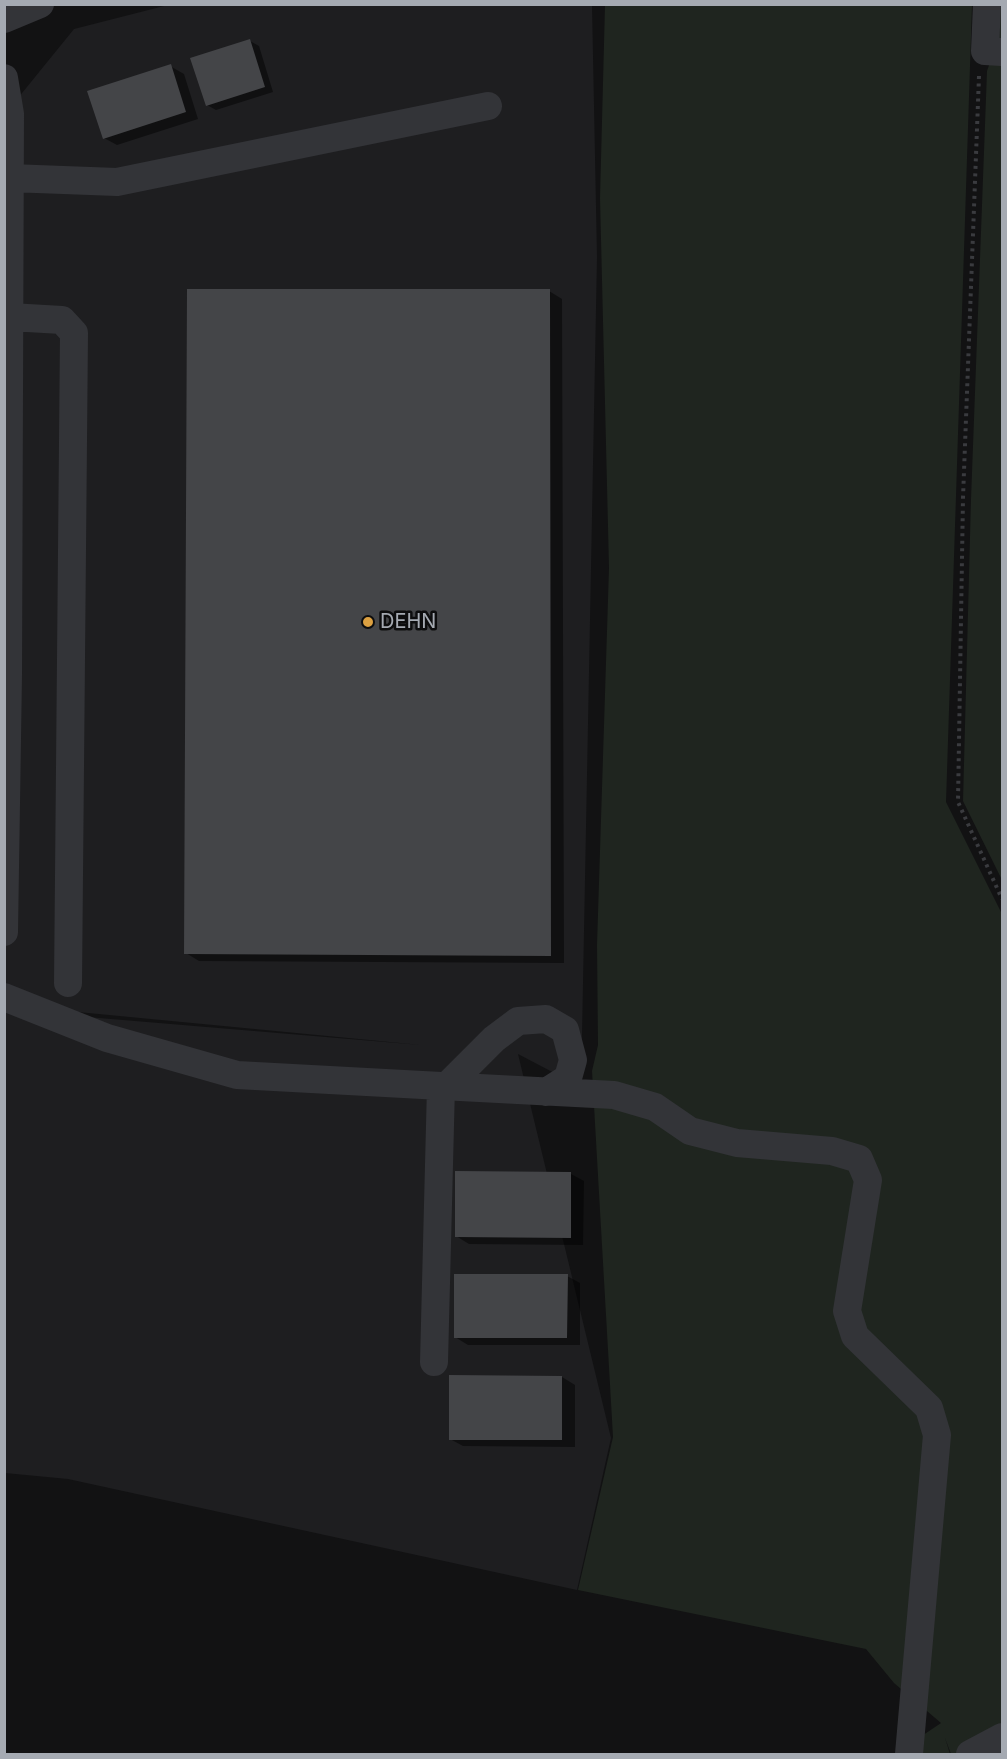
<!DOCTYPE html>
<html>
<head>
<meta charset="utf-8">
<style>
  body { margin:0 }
  #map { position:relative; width:1007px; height:1759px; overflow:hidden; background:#121213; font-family:Inter,sans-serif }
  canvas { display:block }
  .frame { position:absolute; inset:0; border:6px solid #a5aab2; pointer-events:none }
</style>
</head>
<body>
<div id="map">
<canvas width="1007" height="1759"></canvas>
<div class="frame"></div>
</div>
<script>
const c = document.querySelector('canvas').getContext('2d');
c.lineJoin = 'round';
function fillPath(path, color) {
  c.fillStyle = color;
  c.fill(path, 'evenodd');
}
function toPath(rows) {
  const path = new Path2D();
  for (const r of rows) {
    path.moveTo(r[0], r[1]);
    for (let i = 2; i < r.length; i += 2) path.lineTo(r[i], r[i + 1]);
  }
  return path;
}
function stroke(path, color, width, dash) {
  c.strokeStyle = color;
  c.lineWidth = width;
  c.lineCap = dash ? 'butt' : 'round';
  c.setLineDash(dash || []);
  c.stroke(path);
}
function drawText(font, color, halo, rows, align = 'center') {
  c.font = font + ' Inter,sans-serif';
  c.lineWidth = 5;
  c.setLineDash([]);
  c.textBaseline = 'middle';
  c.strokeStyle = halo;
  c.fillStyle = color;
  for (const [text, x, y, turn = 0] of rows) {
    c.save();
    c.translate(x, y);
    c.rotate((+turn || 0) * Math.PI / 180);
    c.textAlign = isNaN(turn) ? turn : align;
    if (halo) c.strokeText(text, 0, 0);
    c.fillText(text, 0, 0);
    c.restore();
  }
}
fillPath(toPath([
  [168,5,592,5,597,257,581,1087,518,1054,611,1438,577,1590,68,1479,5,1473,4,1010,421,1045,5,1005,5,114,74,29]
]), '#1e1e20');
fillPath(toPath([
  [605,5,972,5,946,802,1002,914,1002,1735,969,1754,951,1754,945,1738,950,1754,895,1754,941,1723,894,1683,866,1649,578,1590,613,1437,592,1071,598,1045,597,945,609,568,600,198],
  [1000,5,1002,5,1002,880,963,801,971,499,987,71,999,36]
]), '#1f251f');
fillPath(toPath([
  [250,41,259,46,273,92,216,110,207,105],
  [170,66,184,74,198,119,117,145,104,138],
  [549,291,562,299,564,963,199,961,186,953],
  [571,1174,584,1181,583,1245,469,1244,456,1236],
  [567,1276,580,1283,580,1345,468,1345,455,1337],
  [562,1377,575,1385,575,1447,463,1446,450,1439]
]), '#0007');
fillPath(toPath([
  [250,39,265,87,206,106,190,58],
  [171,64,186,112,103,139,87,91],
  [187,289,550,289,551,956,184,954],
  [455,1171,571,1172,571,1238,455,1237],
  [454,1274,568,1274,567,1338,454,1338],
  [449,1375,562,1376,562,1440,449,1440]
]), '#444548');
stroke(toPath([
  [979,76,963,498,958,802,1002,899]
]), '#3a3b3f', 4, [3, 4.5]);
stroke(toPath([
  [987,4,985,51,1002,52],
  [4,19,40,4],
  [4,78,10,114,8,675,4,932],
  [10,178,117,182,488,106],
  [10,317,62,320,74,333,68,983],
  [4,997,107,1038,237,1075,441,1086,434,1362],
  [441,1086,614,1095,655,1107,690,1131,737,1143,832,1151,859,1159,868,1180,847,1311,855,1336,929,1408,937,1435,909,1754],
  [447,1086,494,1039,518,1021,546,1019,565,1030,573,1060,568,1078,546,1092],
  [970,1754,1002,1737]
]), '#333438', 28);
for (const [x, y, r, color] of [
  [368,622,6,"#dca041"]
]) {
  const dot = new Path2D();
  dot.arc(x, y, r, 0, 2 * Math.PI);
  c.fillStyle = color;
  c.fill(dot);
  stroke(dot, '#0d0d0e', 2);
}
drawText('20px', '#a5aab2', '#0d0d0e', [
  ["DEHN",380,622]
], 'left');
</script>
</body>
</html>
